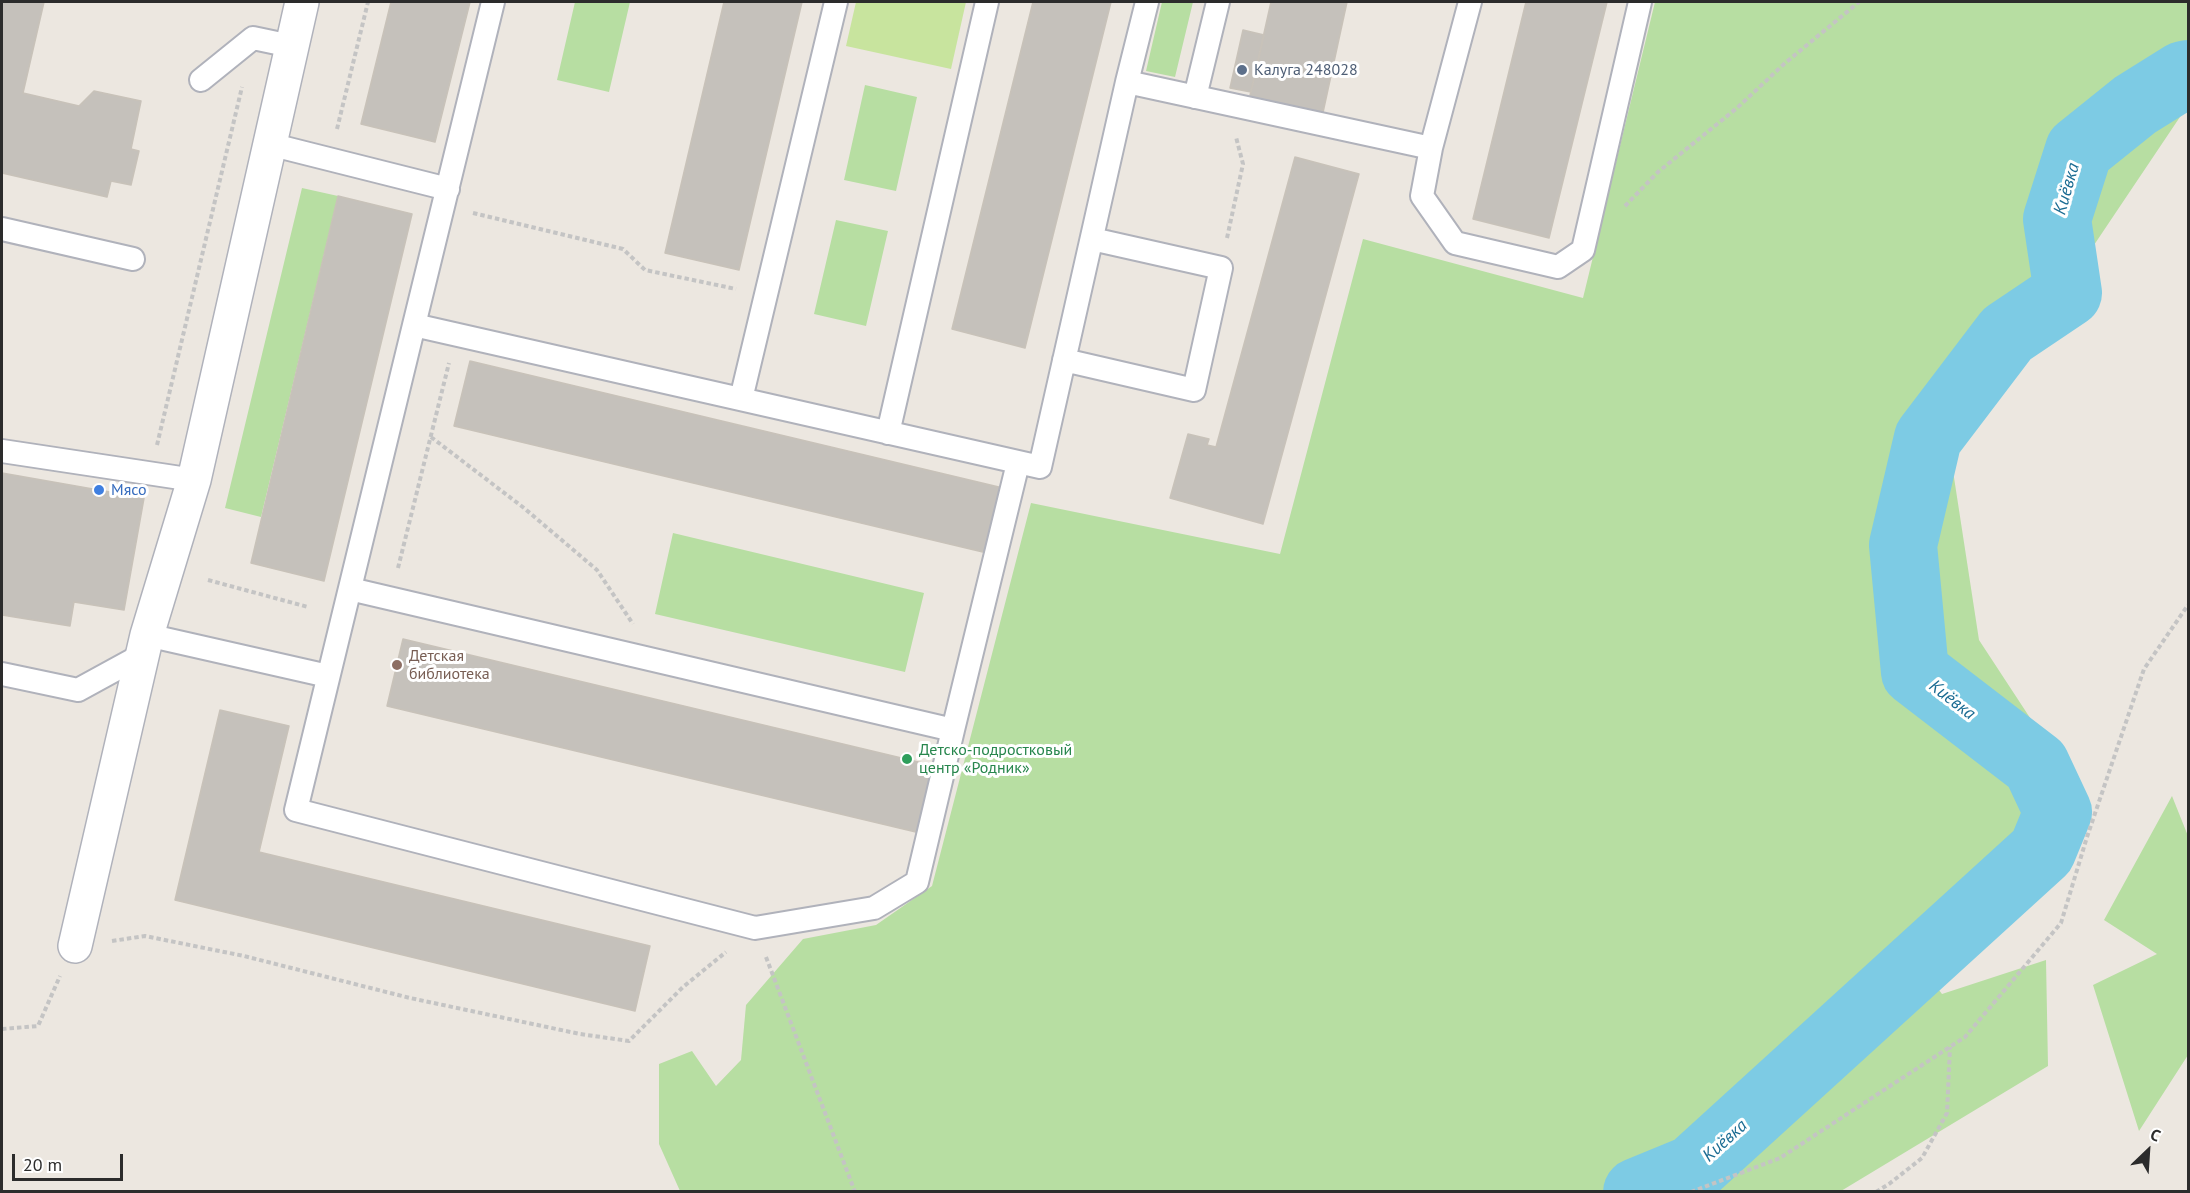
<!DOCTYPE html>
<html>
<head>
<meta charset="utf-8">
<style>
  body { margin:0 }
  #map { position:relative; width:2190px; height:1193px; overflow:hidden; background:#ece7e0; font-family:"PT Sans",sans-serif }
  canvas { display:block }
  .frame { position:absolute; inset:0; border:3px solid #2c2c2c; pointer-events:none }
  .north { position:absolute; left:2118px; top:1121px; width:60px; height:60px; -webkit-text-stroke:4px #fff; paint-order:stroke; rotate:25deg; font-size:16px; font-weight:700; line-height:24px; text-align:center; color:#2c2c2c }
  .north::after { content:''; display:block; margin:auto; width:21px; height:27px; background:#2c2c2c; clip-path:polygon(50% 0,100% 100%,50% 72%,0 100%) }
  .scale { position:absolute; left:12px; top:1154px; width:111px; height:27px; box-sizing:border-box; border:3px solid #2c2c2c; border-top:0; padding-left:8px; font-size:18px; line-height:21px; white-space:nowrap; color:#2c2c2c; -webkit-text-stroke:4px #fff; paint-order:stroke }
</style>
</head>
<body>
<div id="map">
<canvas width="2190" height="1193"></canvas>
<div class="frame"></div>
<div class="north">С</div>
<div class="scale">20 m</div>
</div>
<script>
const c = document.querySelector('canvas').getContext('2d');
c.lineJoin = 'round';
function fillPath(path, color) {
  c.fillStyle = color;
  c.fill(path, 'evenodd');
}
function toPath(rows) {
  const path = new Path2D();
  for (const r of rows) {
    path.moveTo(r[0], r[1]);
    for (let i = 2; i < r.length; i += 2) path.lineTo(r[i], r[i + 1]);
  }
  return path;
}
function stroke(path, color, width, dash) {
  c.strokeStyle = color;
  c.lineWidth = width;
  c.lineCap = dash ? 'butt' : 'round';
  c.setLineDash(dash || []);
  c.stroke(path);
}
function drawText(font, color, halo, rows, align = 'center') {
  c.font = font + ' "PT Sans",sans-serif';
  c.lineWidth = 6;
  c.setLineDash([]);
  c.textBaseline = 'middle';
  c.strokeStyle = halo;
  c.fillStyle = color;
  for (const [text, x, y, turn = 0] of rows) {
    c.save();
    c.translate(x, y);
    c.rotate((+turn || 0) * Math.PI / 180);
    c.textAlign = isNaN(turn) ? turn : align;
    if (halo) c.strokeText(text, 0, 0);
    c.fillText(text, 0, 0);
    c.restore();
  }
}
fillPath(toPath([
  [575,2,630,2,609,92,557,80],
  [1162,2,1193,2,1175,77,1146,71],
  [1655,2,2188,2,2188,105,1951,458,1979,640,2076,788,1919,963,1942,994,2046,960,2048,1066,1841,1191,680,1191,659,1144,659,1064,692,1051,716,1086,741,1060,746,1005,803,939,876,925,932,886,1031,503,1280,554,1363,239,1583,298],
  [865,85,917,97,896,191,844,180],
  [302,188,338,196,261,517,225,508],
  [836,220,888,231,866,326,814,314],
  [673,533,924,593,905,672,655,614],
  [2172,796,2188,836,2188,1055,2139,1131,2093,985,2157,954,2104,920]
]), '#b7dea2');
fillPath(toPath([
  [856,2,966,2,951,69,846,46]
]), '#c8e49e');
stroke(toPath([
  [1637,1192,1693,1169,2042,851,2058,812,2036,765,1915,672,1903,545,1928,438,2007,334,2068,293,2057,219,2079,150,2135,105,2183,75,2188,74]
]), '#7dcbe4', 68);
const building = toPath([
  [2,2,44,2,23,93,79,106,94,91,141,101,131,149,139,151,131,185,111,181,107,197,2,173,2,2],
  [391,2,470,2,435,142,361,124,391,2],
  [724,2,802,2,739,270,665,253,724,2],
  [1033,2,1111,2,1025,348,952,329,1033,2],
  [1271,2,1347,2,1322,117,1249,100,1271,2],
  [1526,2,1607,2,1549,238,1473,219,1526,2],
  [1243,30,1264,35,1251,92,1230,88,1243,30],
  [1295,157,1359,174,1263,524,1170,498,1188,434,1209,439,1207,445,1216,447,1295,157],
  [338,196,412,214,324,581,251,563,338,196],
  [470,361,1003,488,987,553,454,426,470,361],
  [2,473,144,498,124,610,74,602,70,626,2,615,2,473],
  [403,639,935,766,920,833,387,706,403,639],
  [220,710,289,726,259,852,650,946,635,1011,175,900,220,710]
]);
fillPath(building, '#c5c1bb');
stroke(building, '#c8c2b9', 1.5);
const service = toPath([
  [1147,2,1127,82,1431,148,1470,2],
  [201,80,253,38,291,46],
  [1195,97,1218,2],
  [269,144,448,189],
  [1431,148,1422,196,1455,243,1558,267,1583,250,1640,2],
  [2,229,133,259],
  [414,325,1040,467,1127,82],
  [1064,360,1194,390,1221,268,1092,239],
  [741,399,836,2],
  [888,433,987,2],
  [2,451,194,480],
  [350,589,953,730,917,882,874,908,755,928,296,810,414,325,493,2],
  [147,635,328,676],
  [2,674,78,690,142,655],
  [953,730,1018,463]
]);
const minor = toPath([
  [75,946,147,635,194,480,302,2]
]);
stroke(service, '#b0b2bb', 26);
stroke(minor, '#b0b2bb', 36);
stroke(toPath([
  [337,129,368,2],
  [1625,206,1658,172,1737,108,1784,64,1859,2],
  [473,213,623,249,645,270,736,289],
  [1227,238,1243,164,1236,137],
  [431,437,524,508,597,570,633,624],
  [157,445,242,87],
  [398,568,449,363],
  [208,580,308,607],
  [112,941,145,936,244,956,410,998,580,1034,629,1041,683,987,726,952],
  [766,957,855,1192],
  [2,1029,38,1026,60,976],
  [1691,1192,1780,1158,1965,1037,2061,923,2087,837,2144,669,2188,605],
  [1876,1192,1889,1184,1922,1158,1947,1113,1950,1047]
]), '#c4c4c4', 4, [4.5, 3]);
stroke(service, '#fff', 22);
stroke(minor, '#fff', 33);
for (const [x, y, r, color] of [
  [1242,70,6,"#5c6f8a"],
  [99,490,6,"#3f7fe0"],
  [397,665,6,"#8d6e63"],
  [907,759,6,"#2e9e5b"]
]) {
  const dot = new Path2D();
  dot.arc(x, y, r, 0, 2 * Math.PI);
  c.fillStyle = color;
  c.fill(dot);
  stroke(dot, '#fff', 2);
}
drawText('16px', '#4e5e75', '#fff', [
  ["Калуга 248028",1254,70]
], 'left');
drawText('16px', '#366cbe', '#fff', [
  ["Мясо",111,490]
], 'left');
drawText('16px', '#785e54', '#fff', [
  ["Детская",409,656],
  ["библиотека",409,674]
], 'left');
drawText('16px', '#27864d', '#fff', [
  ["Детско-подростковый",919,750],
  ["центр «Родник»",919,768]
], 'left');
drawText('italic 18px', '#1a6b92', '#fff', [
  ["Киёвка",2067,189,-74],
  ["Киёвка",1952,700,38],
  ["Киёвка",1725,1141,-42]
]);
</script>
</body>
</html>
